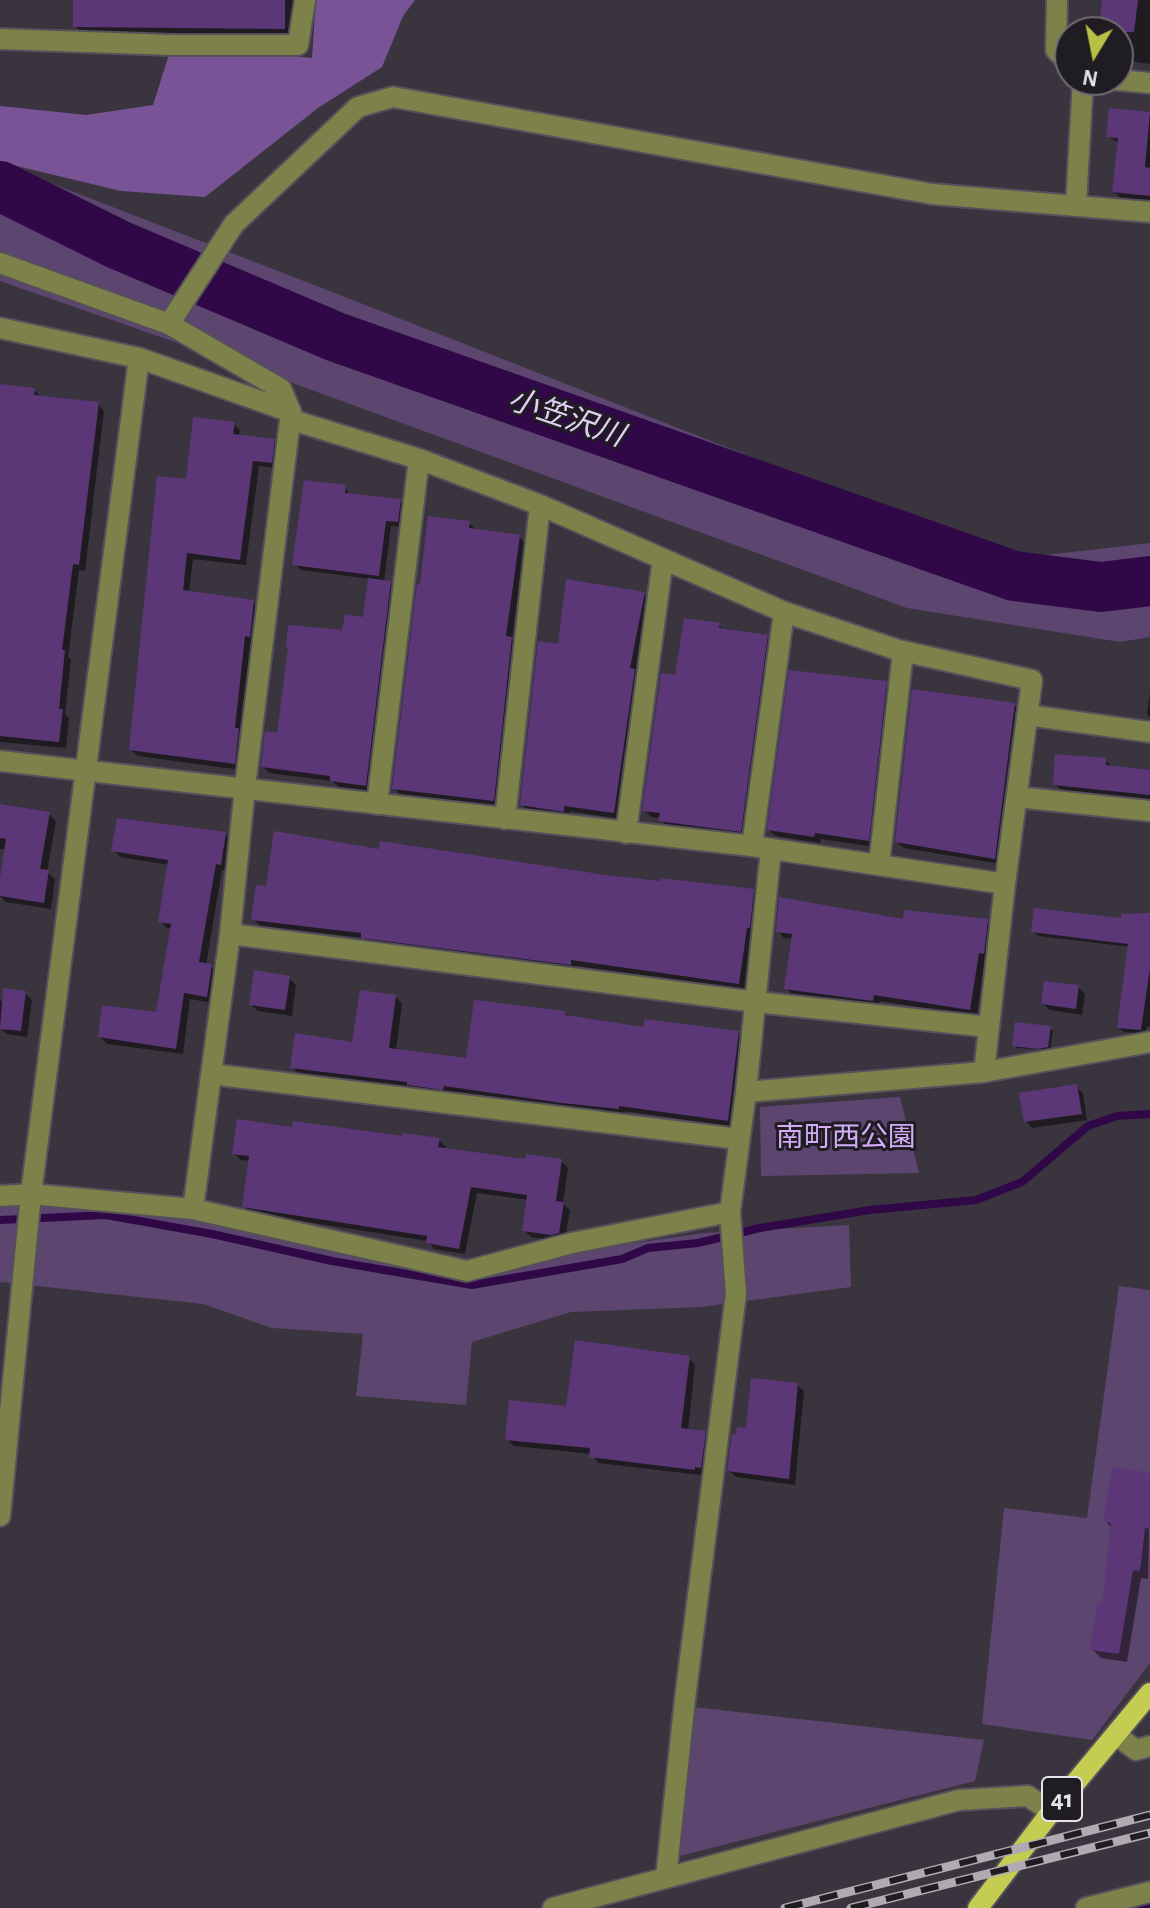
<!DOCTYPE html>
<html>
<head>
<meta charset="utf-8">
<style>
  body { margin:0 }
  #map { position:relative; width:1150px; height:1908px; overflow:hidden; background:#3a343f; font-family:"Alegreya Sans",sans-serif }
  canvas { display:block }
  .north { position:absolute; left:1054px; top:16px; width:80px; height:80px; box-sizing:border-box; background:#1f1d22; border:2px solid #6f6c72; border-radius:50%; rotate:190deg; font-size:22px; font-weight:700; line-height:32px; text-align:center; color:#e7e3ea }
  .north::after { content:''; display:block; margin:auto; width:28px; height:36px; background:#b9c046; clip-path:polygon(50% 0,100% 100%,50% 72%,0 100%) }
</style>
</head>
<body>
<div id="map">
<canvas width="1150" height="1908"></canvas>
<div class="north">N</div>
</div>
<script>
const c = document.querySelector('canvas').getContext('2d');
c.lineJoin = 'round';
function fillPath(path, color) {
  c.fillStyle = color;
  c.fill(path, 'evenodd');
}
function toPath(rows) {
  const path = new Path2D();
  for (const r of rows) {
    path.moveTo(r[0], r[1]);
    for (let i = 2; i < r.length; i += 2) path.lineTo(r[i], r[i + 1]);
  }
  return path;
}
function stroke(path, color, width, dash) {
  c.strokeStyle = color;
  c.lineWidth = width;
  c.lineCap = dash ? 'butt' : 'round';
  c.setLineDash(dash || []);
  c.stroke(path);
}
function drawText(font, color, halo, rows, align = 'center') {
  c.font = font + ' "Alegreya Sans","Noto Sans JP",sans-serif';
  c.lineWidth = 6;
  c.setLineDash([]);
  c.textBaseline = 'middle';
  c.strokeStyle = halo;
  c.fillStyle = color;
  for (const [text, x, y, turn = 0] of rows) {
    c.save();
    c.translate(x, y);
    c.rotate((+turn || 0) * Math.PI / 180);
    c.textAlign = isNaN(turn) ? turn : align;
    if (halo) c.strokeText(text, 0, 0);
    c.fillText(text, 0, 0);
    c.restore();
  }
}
fillPath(toPath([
  [0,167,30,175,340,295,1011,559,1150,543,1150,637,1120,642,907,608,298,385,0,281],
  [900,1097,919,1173,761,1176,760,1107],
  [0,1196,182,1208,467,1271,494,1264,703,1233,849,1225,851,1287,701,1307,571,1312,472,1342,466,1405,356,1396,363,1334,272,1328,203,1304,0,1282],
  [1119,1286,1150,1290,1150,1663,1092,1740,982,1724,1004,1508,1087,1518],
  [685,1706,984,1740,975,1781,668,1859]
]), '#5c456f');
fillPath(toPath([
  [316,0,415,0,403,16,382,67,318,108,205,197,121,191,0,162,0,106,86,115,153,105,172,45,312,58]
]), '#785396');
fillPath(toPath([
  [75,0,295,0,294,38,85,36,75,26],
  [1104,0,1150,0,1150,64,1118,60,1118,32,1094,32,1095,25,1102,25],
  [1111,110,1150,114,1150,202,1121,198,1114,192,1119,143,1108,136],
  [0,386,34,390,41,397,98,404,104,411,85,571,79,570,68,657,71,659,65,714,69,718,66,748,0,742],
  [234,424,240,430,239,436,274,441,280,447,277,468,259,466,246,565,193,559,189,593,253,602,259,609,255,642,251,641,241,733,245,737,241,770,138,756,131,750,188,481],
  [345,487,350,496,400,501,406,507,404,527,391,526,384,582,390,583,397,589,372,791,339,787,332,781,269,773,263,767,279,735,344,632,364,619,370,579,301,570,295,564],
  [469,523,475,529,519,537,525,543,512,640,518,646,500,807,400,794,394,788],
  [644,594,650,601,636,673,641,677,620,819,570,811,570,817,528,811,522,804,560,646],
  [719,625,724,630,767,637,773,643,747,837,667,827,661,818,651,817,644,810,677,677],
  [886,683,892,690,875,847,821,839,820,843,776,836,769,830],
  [1150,691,1150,717,1147,714],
  [1014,705,1020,712,1001,864,904,848,897,842],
  [1105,760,1113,768,1150,772,1150,800,1062,791,1055,784],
  [0,809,49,814,56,821,47,872,55,879,51,909,6,902,0,896,7,850,0,849],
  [225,834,232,841,227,871,222,870,206,965,211,966,218,973,213,1003,190,999,183,1054,107,1044,100,1037,158,1014,172,928,167,928,160,921,169,865,120,857,114,850],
  [380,851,753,891,760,898,745,989,577,966,577,971,370,944,364,938,260,926,253,919,268,889],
  [1150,915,1150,1026,1147,1027,1144,1034,1124,1032,1119,1028,1130,947,1038,936,1033,931],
  [905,921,987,921,994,928,990,960,985,959,977,1016,880,1001,879,1006,793,995,786,988,793,939,784,938,778,931],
  [289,978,296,985,292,1016,258,1011,251,1005],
  [1078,987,1085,994,1082,1015,1050,1010,1043,1004],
  [25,993,32,1000,27,1037,7,1034,0,1028,0,1001],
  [396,997,402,1004,396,1050,468,1060,565,1013,571,1018,645,1029,738,1033,745,1040,734,1127,625,1111,625,1115,450,1091,450,1095,416,1091,413,1088,299,1074,292,1067,354,1044],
  [1050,1028,1053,1031,1050,1050,1017,1048,1014,1045],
  [1076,1087,1083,1093,1087,1120,1032,1128,1026,1121],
  [294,1129,439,1140,446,1147,445,1150,527,1162,561,1161,568,1168,563,1204,570,1210,565,1239,559,1241,531,1237,524,1230,529,1200,477,1193,465,1254,434,1249,428,1241,250,1213,244,1206,250,1161,241,1160,234,1153],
  [689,1358,695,1365,688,1431,705,1433,711,1439,707,1474,701,1473,701,1475,598,1463,592,1454,514,1446,507,1439,568,1408],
  [797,1385,804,1391,795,1485,736,1477,729,1471,747,1430],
  [1150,1475,1148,1579,1141,1578,1127,1662,1101,1658,1092,1649,1104,1607,1113,1529,1105,1521]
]), '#0007');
stroke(toPath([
  [0,1220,106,1215,212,1234,332,1261,472,1285,622,1259,648,1248,698,1243,760,1228,870,1210,976,1200,1022,1182,1088,1126,1117,1116,1150,1114],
  [1141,1908,1150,1906]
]), '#300848', 8);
stroke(toPath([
  [0,186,119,245,336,337,1014,576,1101,587,1150,581]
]), '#300848', 50);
fillPath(toPath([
  [73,0,285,0,285,29,73,27],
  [1102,0,1138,0,1134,32,1099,32],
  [1109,108,1150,112,1145,167,1150,168,1150,196,1112,192,1118,138,1106,137],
  [0,384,35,388,34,395,99,402,79,565,73,564,62,650,65,650,59,709,63,709,59,742,0,736],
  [193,417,235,422,233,434,275,439,272,463,253,461,240,560,187,553,183,590,254,600,250,637,245,636,235,728,239,728,235,764,129,750,157,476,186,479],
  [304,480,346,485,345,493,401,499,398,522,386,521,379,576,292,565],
  [428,516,470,521,469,528,520,535,506,636,512,637,494,801,392,789,417,584,420,584],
  [368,578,391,581,366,786,330,781,330,776,261,767,265,731,277,733,288,648,286,648,288,625,342,630,345,614,363,617],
  [566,579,645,592,630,668,635,669,614,813,564,806,564,812,520,805,538,641,558,644],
  [684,618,720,623,719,628,768,635,741,832,658,821,660,813,642,811,661,673,675,675],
  [789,670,887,681,869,841,815,833,814,837,767,830],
  [912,689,1015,703,995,859,895,842],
  [1055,754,1106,758,1106,765,1150,770,1150,795,1053,785],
  [0,804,50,812,40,869,49,870,44,903,0,896,0,878,6,839,0,838],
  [117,818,226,832,221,865,216,864,199,962,212,964,207,997,184,993,176,1049,98,1037,102,1005,156,1012,171,924,158,922,168,860,111,851],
  [274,831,379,849,380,841,606,875,661,881,661,878,754,889,750,928,747,928,739,984,571,960,571,965,361,938,361,933,251,920,256,885,266,886],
  [779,897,903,919,904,910,988,919,984,954,979,953,970,1010,874,995,873,1001,784,989,792,934,776,932],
  [1034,908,1121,918,1121,914,1150,913,1150,968,1141,1030,1117,1028,1128,944,1031,932],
  [254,970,290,976,285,1010,249,1005],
  [1044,981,1079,985,1076,1009,1041,1004],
  [3,988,26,991,21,1031,0,1029],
  [360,990,396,995,389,1048,466,1058,474,1000,566,1011,565,1015,643,1027,645,1019,739,1031,728,1121,619,1106,619,1109,562,1103,444,1086,443,1090,407,1085,407,1082,290,1068,295,1033,352,1042],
  [1015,1022,1051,1026,1048,1047,1038,1049,1012,1046],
  [1077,1084,1082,1114,1024,1122,1019,1093],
  [237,1119,292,1127,293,1121,403,1136,403,1133,440,1138,438,1147,525,1159,526,1154,562,1159,556,1201,564,1202,559,1233,551,1235,522,1231,527,1195,471,1187,459,1249,426,1243,427,1236,242,1207,249,1156,232,1154],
  [575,1340,690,1356,681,1428,706,1431,701,1468,695,1467,695,1470,589,1457,590,1448,505,1440,509,1400,566,1406],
  [751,1378,798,1383,789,1479,727,1471,732,1434,736,1434,737,1427,746,1428],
  [1112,1467,1150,1473,1150,1529,1145,1528,1140,1571,1133,1570,1119,1654,1090,1650,1097,1604,1102,1605,1111,1523,1103,1522]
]), '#5b3778');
const minor = toPath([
  [1057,0,1056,50,1070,64],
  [0,39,172,45,298,45,305,0],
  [1118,80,1150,83],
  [1076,205,1083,80],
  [0,263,169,324,281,389,291,412,245,787,230,934,193,1209],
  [169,324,234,224,358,107,393,97,932,194,1150,212],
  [0,328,139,358,291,412],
  [292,420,419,459,540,505,784,612,898,650,1032,680,1005,884,984,1072],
  [1027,715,1150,732],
  [0,761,752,846,1005,884],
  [1017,797,1150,811],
  [377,804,419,459],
  [505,819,540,505],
  [626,833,663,559],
  [752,846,784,612],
  [879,865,903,652],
  [230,934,756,1002,989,1027],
  [211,1074,739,1139],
  [746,1092,984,1072,1150,1042],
  [0,1196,31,1194,193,1209,467,1271,572,1243,730,1212],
  [0,1516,31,1194,139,358],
  [1116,1735,1136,1750,1150,1746],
  [666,1878,685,1699,736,1294,730,1212,746,1092,771,849],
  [553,1908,959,1800,1028,1796,1051,1812],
  [1086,1908,1150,1892]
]);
const major = toPath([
  [978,1908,1051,1812,1150,1693]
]);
stroke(minor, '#56505a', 24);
stroke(major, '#56505a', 24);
stroke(minor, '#7d824b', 20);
stroke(major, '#c4cc52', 20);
const rail = toPath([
  [785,1908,1150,1815],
  [851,1908,1150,1833]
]);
stroke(rail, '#b0abb3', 9);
stroke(rail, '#1f1d22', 6, [18]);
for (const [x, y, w] of [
  [1062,1799,40]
]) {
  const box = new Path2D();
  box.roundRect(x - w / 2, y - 22, w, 44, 6);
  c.fillStyle = '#1f1d22';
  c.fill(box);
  stroke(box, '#e7e3ea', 2);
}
drawText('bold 26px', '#e7e3ea', null, [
  ["41",1062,1799]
]);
drawText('28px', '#d3abf6', '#1f1d22', [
  ["南町西公園",846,1138]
]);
drawText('italic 30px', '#e3cff6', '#1f1d22', [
  ["小笠沢川",566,418,19]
]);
</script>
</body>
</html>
